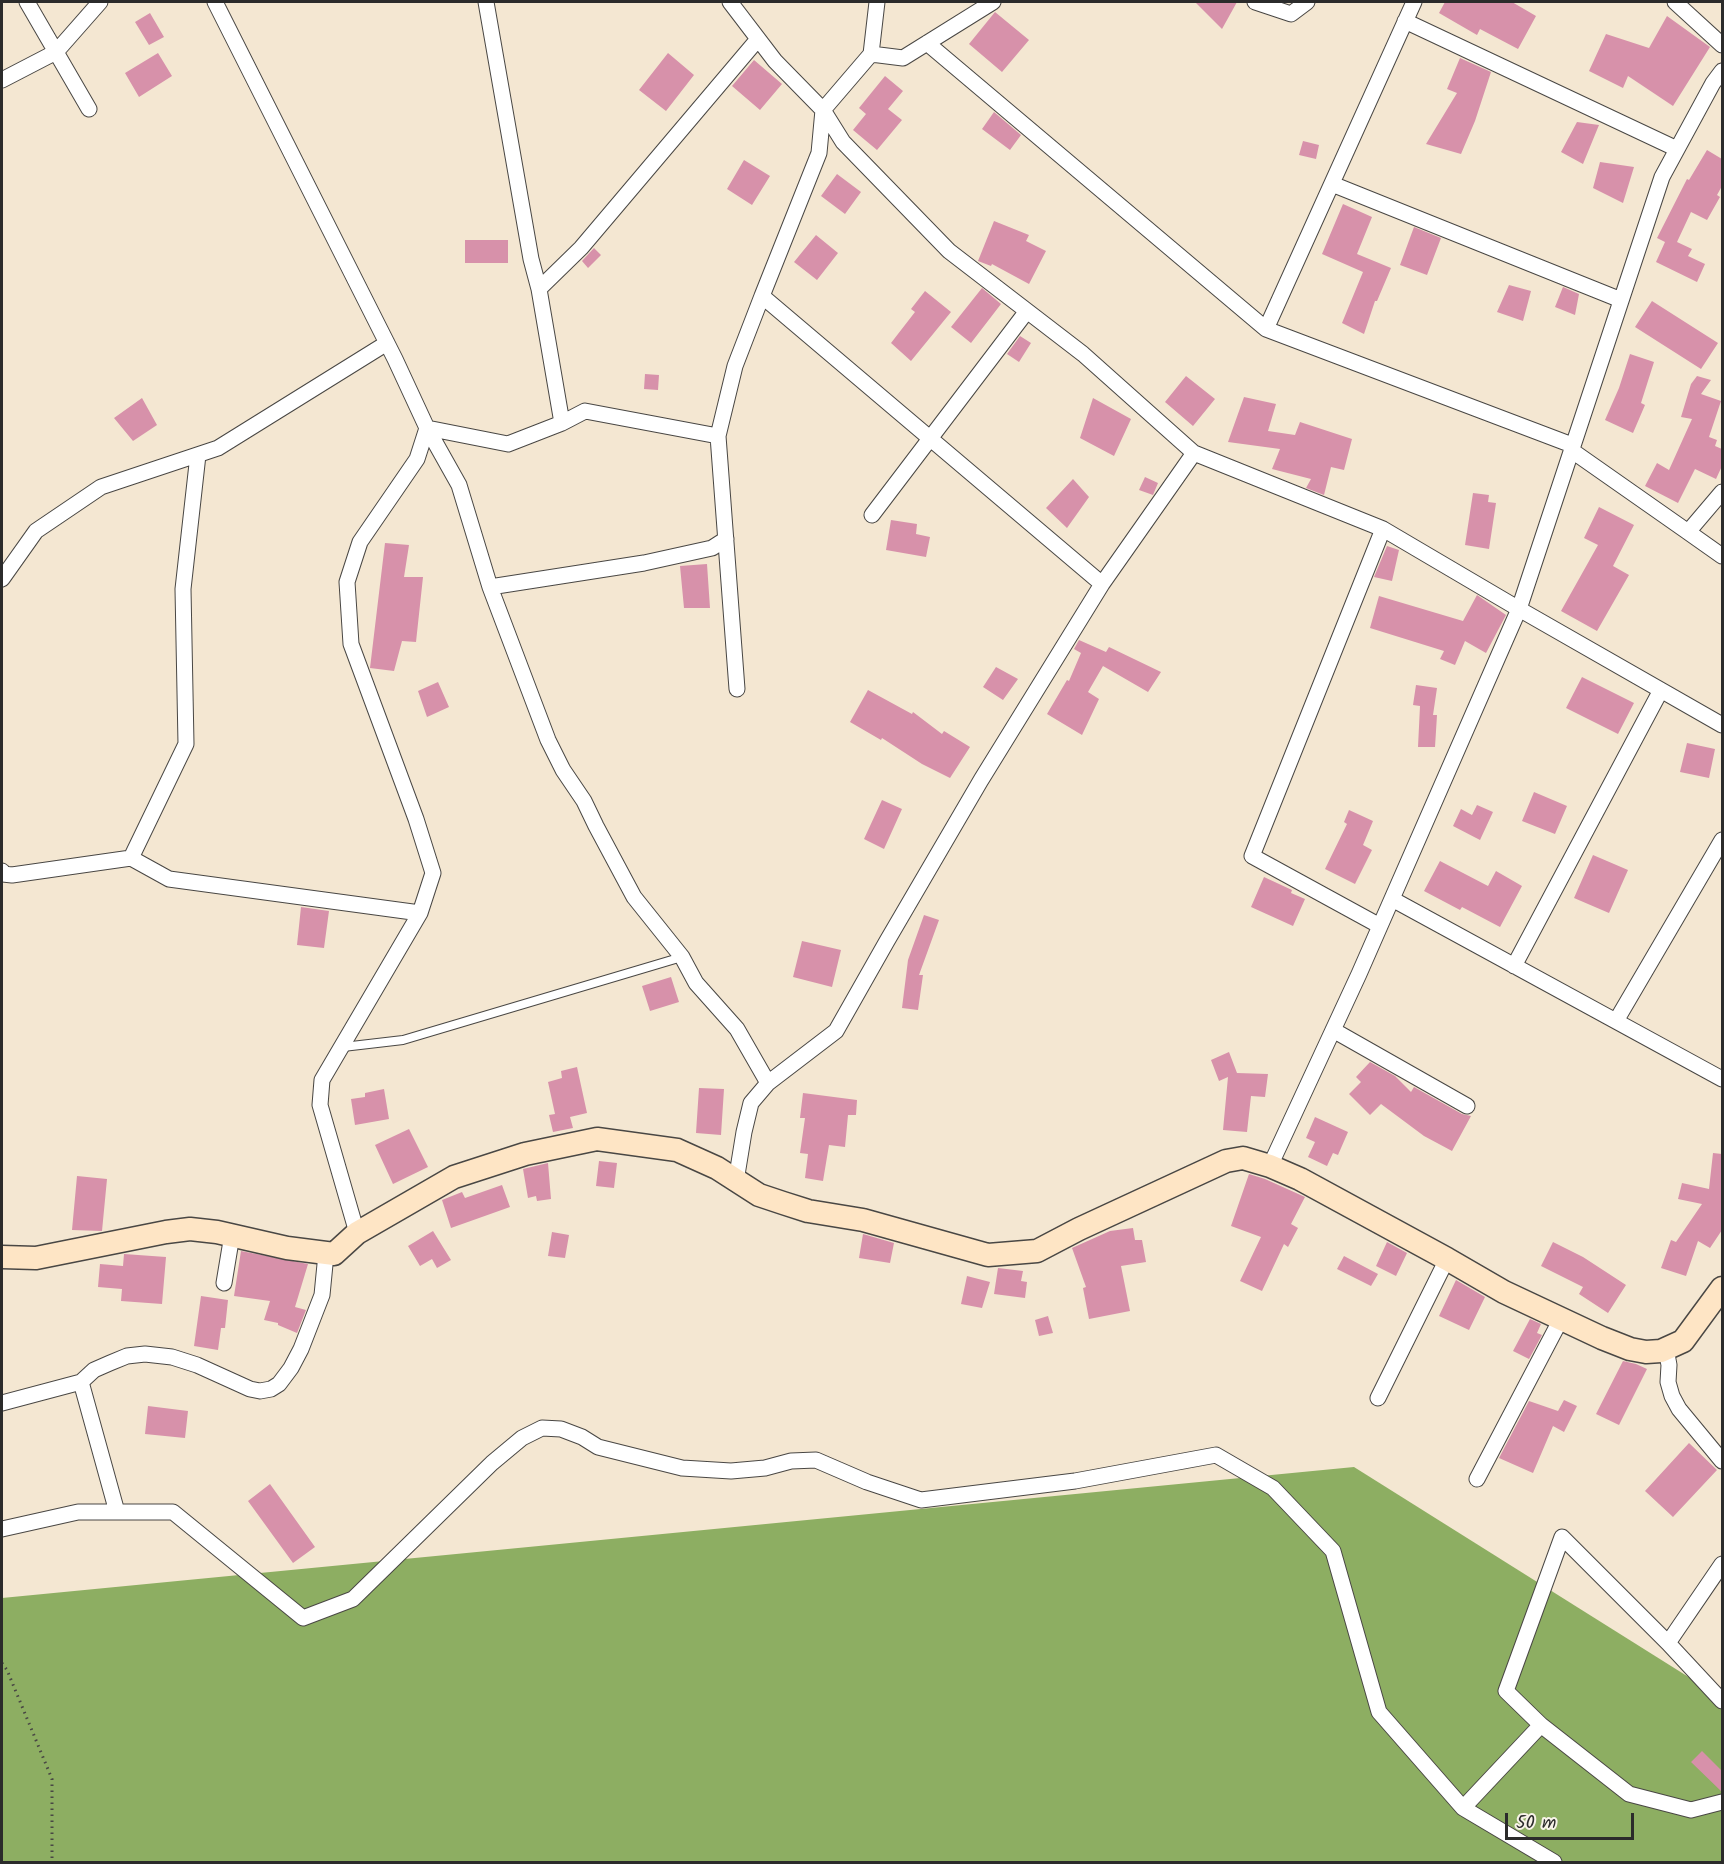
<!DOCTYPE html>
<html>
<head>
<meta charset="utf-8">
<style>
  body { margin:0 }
  #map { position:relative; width:1724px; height:1864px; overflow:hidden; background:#f4e7d2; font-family:Kalam,sans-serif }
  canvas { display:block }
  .frame { position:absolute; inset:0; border:3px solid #2b2b2b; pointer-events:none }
  .scale { position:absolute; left:1505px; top:1813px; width:129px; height:27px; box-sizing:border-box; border:3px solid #2b2b2b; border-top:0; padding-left:8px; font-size:18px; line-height:21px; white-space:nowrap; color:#2b2b2b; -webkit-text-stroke:4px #f7f3e8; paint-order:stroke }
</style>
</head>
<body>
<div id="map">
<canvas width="1724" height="1864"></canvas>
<div class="frame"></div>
<div class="scale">50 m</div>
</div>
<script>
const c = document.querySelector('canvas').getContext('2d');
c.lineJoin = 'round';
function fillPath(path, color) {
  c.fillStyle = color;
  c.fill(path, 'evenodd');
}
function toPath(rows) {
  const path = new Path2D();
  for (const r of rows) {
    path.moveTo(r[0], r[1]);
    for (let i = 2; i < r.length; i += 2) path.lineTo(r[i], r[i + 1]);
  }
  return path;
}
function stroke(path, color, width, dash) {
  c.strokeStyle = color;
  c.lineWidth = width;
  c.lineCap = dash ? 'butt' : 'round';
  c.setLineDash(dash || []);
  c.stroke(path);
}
fillPath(toPath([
  [1354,1467,1722,1698,1722,1862,2,1862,2,1598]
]), '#8dae62');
fillPath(toPath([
  [1195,2,1237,2,1222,29],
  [1445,2,1512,2,1536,16,1518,49,1480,29,1477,35,1439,13],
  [995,12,1029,40,1002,72,969,44],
  [150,13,164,37,149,45,135,22],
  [1667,16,1710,47,1673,106,1628,76,1623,88,1589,71,1606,34,1649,48],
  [158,53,172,76,139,97,125,73],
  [668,53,694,75,666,111,639,90],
  [1460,58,1491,72,1475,121,1461,154,1426,144,1457,93,1447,89],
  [754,60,782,84,760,110,732,86],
  [885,76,903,91,888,109,902,120,877,150,853,130,866,114,859,108],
  [994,112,1021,135,1010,150,982,129],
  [1577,122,1599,125,1583,164,1561,152],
  [1303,141,1319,145,1316,159,1299,155],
  [1707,150,1722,159,1722,186,1717,195,1720,197,1707,220,1691,212,1677,242,1692,249,1688,256,1705,264,1697,282,1656,262,1665,242,1657,238,1687,179,1689,180],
  [744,160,770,176,752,205,727,189],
  [1600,162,1634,167,1623,203,1593,188],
  [837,174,861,192,845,214,821,196],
  [1343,204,1372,217,1357,254,1391,268,1377,301,1375,301,1364,334,1342,323,1363,272,1322,254],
  [994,221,1029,235,1026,241,1046,251,1029,284,992,264,991,266,978,261],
  [1414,227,1441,238,1427,275,1400,265],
  [816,235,838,253,817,280,794,262],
  [465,240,508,240,508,263,465,263],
  [594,248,601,255,588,268,582,261],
  [1509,285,1531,291,1523,321,1497,312],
  [1563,287,1579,294,1575,315,1555,307],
  [982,288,1001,304,971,343,951,327],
  [925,291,951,312,911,361,891,343,915,312,911,309],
  [1652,301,1718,343,1701,369,1635,327],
  [1020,336,1031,343,1019,362,1007,354],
  [1630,354,1654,362,1641,403,1645,405,1633,433,1605,420,1619,388],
  [645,374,659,375,658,390,644,389],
  [1186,376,1215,399,1193,426,1165,402],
  [1697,376,1711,380,1701,394,1721,401,1709,437,1717,440,1715,446,1722,449,1722,466,1716,479,1695,469,1678,503,1645,486,1657,463,1669,470,1692,419,1681,417,1691,384],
  [1244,397,1276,404,1268,431,1295,435,1300,422,1352,439,1344,470,1331,467,1324,495,1306,488,1311,479,1272,469,1280,449,1228,442],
  [142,398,157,425,133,441,114,418],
  [1093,398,1131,419,1114,456,1080,438],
  [1145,477,1158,483,1153,495,1139,490],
  [1073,479,1089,497,1067,528,1046,508],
  [1473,493,1489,495,1488,502,1496,503,1489,549,1465,545],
  [1599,507,1634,525,1613,566,1629,575,1597,631,1561,611,1598,545,1584,538],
  [891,520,917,524,916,534,930,537,926,557,886,550],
  [385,543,409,545,404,577,423,577,416,642,402,641,394,671,370,668],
  [1387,546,1399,550,1392,581,1374,577],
  [707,564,710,608,684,608,680,566],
  [1477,595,1506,615,1486,653,1465,641,1455,665,1440,659,1444,651,1370,628,1379,596,1463,621],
  [1079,640,1106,652,1109,647,1161,672,1148,692,1103,666,1088,692,1099,699,1082,735,1047,714,1067,680,1069,681,1081,653,1074,649],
  [996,667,1018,679,1003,700,983,687],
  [1582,677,1634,703,1618,734,1566,708],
  [438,682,449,707,427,717,418,691],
  [1416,685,1437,688,1433,715,1437,715,1435,747,1418,747,1420,706,1413,705],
  [868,690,912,714,913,712,942,734,944,731,970,747,950,778,922,764,882,738,881,740,850,722],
  [1687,743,1715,749,1709,778,1680,772],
  [1534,792,1567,806,1555,834,1522,821],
  [882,800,902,809,884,849,864,839],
  [1477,805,1493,812,1480,840,1453,826,1461,809,1472,815],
  [1349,810,1373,821,1363,845,1372,850,1355,884,1325,869,1347,824,1344,822],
  [1593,855,1628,870,1609,913,1574,898],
  [1440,861,1488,886,1496,871,1522,886,1500,927,1462,907,1460,910,1424,891],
  [1264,877,1292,890,1291,893,1305,899,1293,926,1251,907],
  [301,907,329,911,324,948,297,945],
  [924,915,939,920,919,975,923,975,918,1010,902,1008,908,960],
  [802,941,841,950,832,987,793,977],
  [671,977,679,1002,650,1011,642,986],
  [1229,1052,1237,1073,1268,1074,1265,1097,1251,1096,1247,1132,1223,1130,1228,1077,1219,1081,1211,1060],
  [1370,1062,1395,1076,1411,1092,1414,1087,1462,1114,1471,1116,1452,1151,1424,1136,1381,1104,1370,1115,1349,1094,1361,1082,1356,1077],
  [577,1067,587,1113,570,1117,573,1128,553,1132,549,1115,555,1114,548,1082,562,1078,561,1071],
  [699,1088,724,1089,721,1135,696,1133],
  [384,1089,389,1119,355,1125,351,1099,365,1097,365,1093],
  [803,1093,857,1100,856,1115,848,1115,845,1147,829,1145,823,1181,805,1178,808,1154,800,1153,805,1118,800,1118],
  [1315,1117,1348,1132,1338,1155,1333,1153,1327,1166,1308,1157,1315,1142,1306,1138],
  [409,1129,428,1167,393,1184,375,1145],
  [1713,1153,1722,1154,1722,1230,1710,1248,1698,1241,1686,1276,1661,1268,1671,1240,1676,1242,1702,1204,1678,1199,1682,1183,1709,1189],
  [599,1161,617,1163,614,1188,596,1186],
  [548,1163,551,1199,537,1201,536,1196,528,1198,523,1169],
  [1249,1174,1265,1179,1305,1197,1291,1224,1298,1228,1288,1247,1284,1244,1262,1291,1240,1281,1261,1237,1231,1226],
  [77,1176,107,1179,102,1231,72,1230],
  [502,1185,510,1207,451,1228,442,1200,462,1192,465,1198],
  [1133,1228,1135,1240,1142,1240,1146,1262,1121,1266,1130,1311,1089,1319,1083,1288,1086,1287,1072,1248,1110,1231],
  [433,1231,451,1260,437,1268,432,1259,420,1266,408,1246],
  [552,1232,569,1235,565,1258,548,1256],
  [863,1234,894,1243,890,1263,859,1258],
  [1387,1242,1407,1253,1396,1276,1376,1266],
  [1553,1242,1583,1257,1626,1285,1608,1313,1579,1294,1583,1287,1541,1266],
  [241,1251,308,1264,295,1307,306,1310,297,1333,278,1325,278,1323,264,1320,270,1301,234,1296],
  [124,1254,166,1257,162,1304,121,1301,122,1289,98,1287,100,1264,123,1266],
  [1344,1256,1378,1274,1371,1286,1337,1269],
  [998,1268,1023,1271,1021,1281,1027,1282,1025,1298,994,1294],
  [967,1276,990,1282,982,1308,961,1304],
  [1456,1280,1485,1297,1469,1330,1439,1316],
  [201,1296,228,1300,225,1328,221,1328,218,1350,194,1346],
  [1048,1316,1053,1333,1039,1336,1035,1320],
  [1530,1319,1541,1324,1537,1333,1542,1335,1529,1359,1513,1351],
  [1623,1361,1636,1364,1647,1369,1619,1425,1596,1414],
  [1564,1400,1577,1406,1564,1432,1553,1426,1533,1473,1499,1458,1529,1401,1558,1411],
  [148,1406,188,1411,185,1438,145,1434],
  [1689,1443,1717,1470,1673,1517,1645,1491],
  [270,1484,315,1547,293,1563,248,1501],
  [1702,1751,1722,1771,1722,1792,1691,1762]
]), '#d791aa');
const lane = toPath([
  [343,1047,403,1040,682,957]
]);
const street = toPath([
  [27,2,89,109],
  [215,2,395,359,427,428,417,459,360,542,347,582,351,644,416,819,433,873,420,913,322,1080,320,1105,357,1233],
  [486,2,531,259,539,289,581,248,758,39],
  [730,2,775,61,823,110,843,142,949,251,1083,354,1194,453,1383,529,1519,609,1722,725],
  [877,2,871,54,823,110,819,153,762,296,1102,584],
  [1255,2,1291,14,1307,2],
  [1675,2,1722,45],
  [1405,21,1677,149],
  [927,43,1266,329,1572,445],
  [871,54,903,58,993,2],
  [2,80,56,52,100,2],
  [1332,184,1621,300],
  [539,289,562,423,585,411,718,436],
  [1266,329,1414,2],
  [427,428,459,485,490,587,548,740,563,770,584,801,596,826,634,897,682,957,696,983,737,1029,768,1083],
  [427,428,508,444,562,423],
  [1571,450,1688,532,1722,492],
  [872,515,1027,311],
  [1688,532,1722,556],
  [2,579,36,531,101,487,218,448,387,343],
  [490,587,644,563,712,548,726,539],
  [737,689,718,436,735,366,762,296],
  [131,858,169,879,420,913],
  [2,871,3,874,12,875,131,858,186,744,183,589,198,455],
  [1392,899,1722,1079],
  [1380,926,1252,856,1383,529],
  [1514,966,1661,690],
  [1616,1021,1722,840],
  [1333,1030,1467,1106],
  [1270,1166,1359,974,1519,609,1662,177,1713,83,1722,71],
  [736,1181,744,1132,751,1103,768,1083,836,1031,887,941,981,780,1102,584,1194,453],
  [224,1283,232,1235],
  [1666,1349,1669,1365,1668,1382,1672,1396,1679,1409,1722,1461],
  [81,1382,117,1512],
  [1378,1398,1447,1259],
  [2,1403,81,1382,94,1370,110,1363,127,1356,145,1354,172,1357,197,1365,250,1389,260,1391,271,1389,279,1384,291,1368,301,1349,322,1295,326,1254],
  [1477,1479,1561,1319],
  [2,1529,78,1512,173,1512,303,1618,353,1599,492,1463,522,1438,542,1428,561,1429,582,1437,598,1447,682,1468,731,1471,765,1468,791,1461,816,1460,867,1482,921,1500,1075,1481,1216,1455,1273,1488,1333,1551,1379,1712,1463,1808,1554,1862],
  [1668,1643,1722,1701],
  [1541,1725,1506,1691,1562,1537,1668,1643,1722,1564],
  [1463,1808,1541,1725,1629,1794,1691,1810,1722,1802]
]);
const secondary = toPath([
  [2,1257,36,1258,166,1232,190,1229,217,1232,287,1248,334,1254,357,1233,454,1177,525,1154,597,1139,677,1150,717,1168,759,1195,783,1203,808,1211,863,1220,988,1255,1037,1251,1079,1229,1226,1161,1243,1158,1270,1166,1300,1179,1447,1259,1504,1292,1602,1338,1630,1349,1646,1352,1661,1351,1683,1341,1722,1288]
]);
stroke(lane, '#494744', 10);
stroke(street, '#494744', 17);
stroke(secondary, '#494744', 25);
stroke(toPath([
  [2,1663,7,1670,52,1779,52,1862]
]), '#494744', 3, [1.5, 4.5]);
stroke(lane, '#fff', 8);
stroke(street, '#fff', 15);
stroke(secondary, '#fee5c5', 22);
</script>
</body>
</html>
